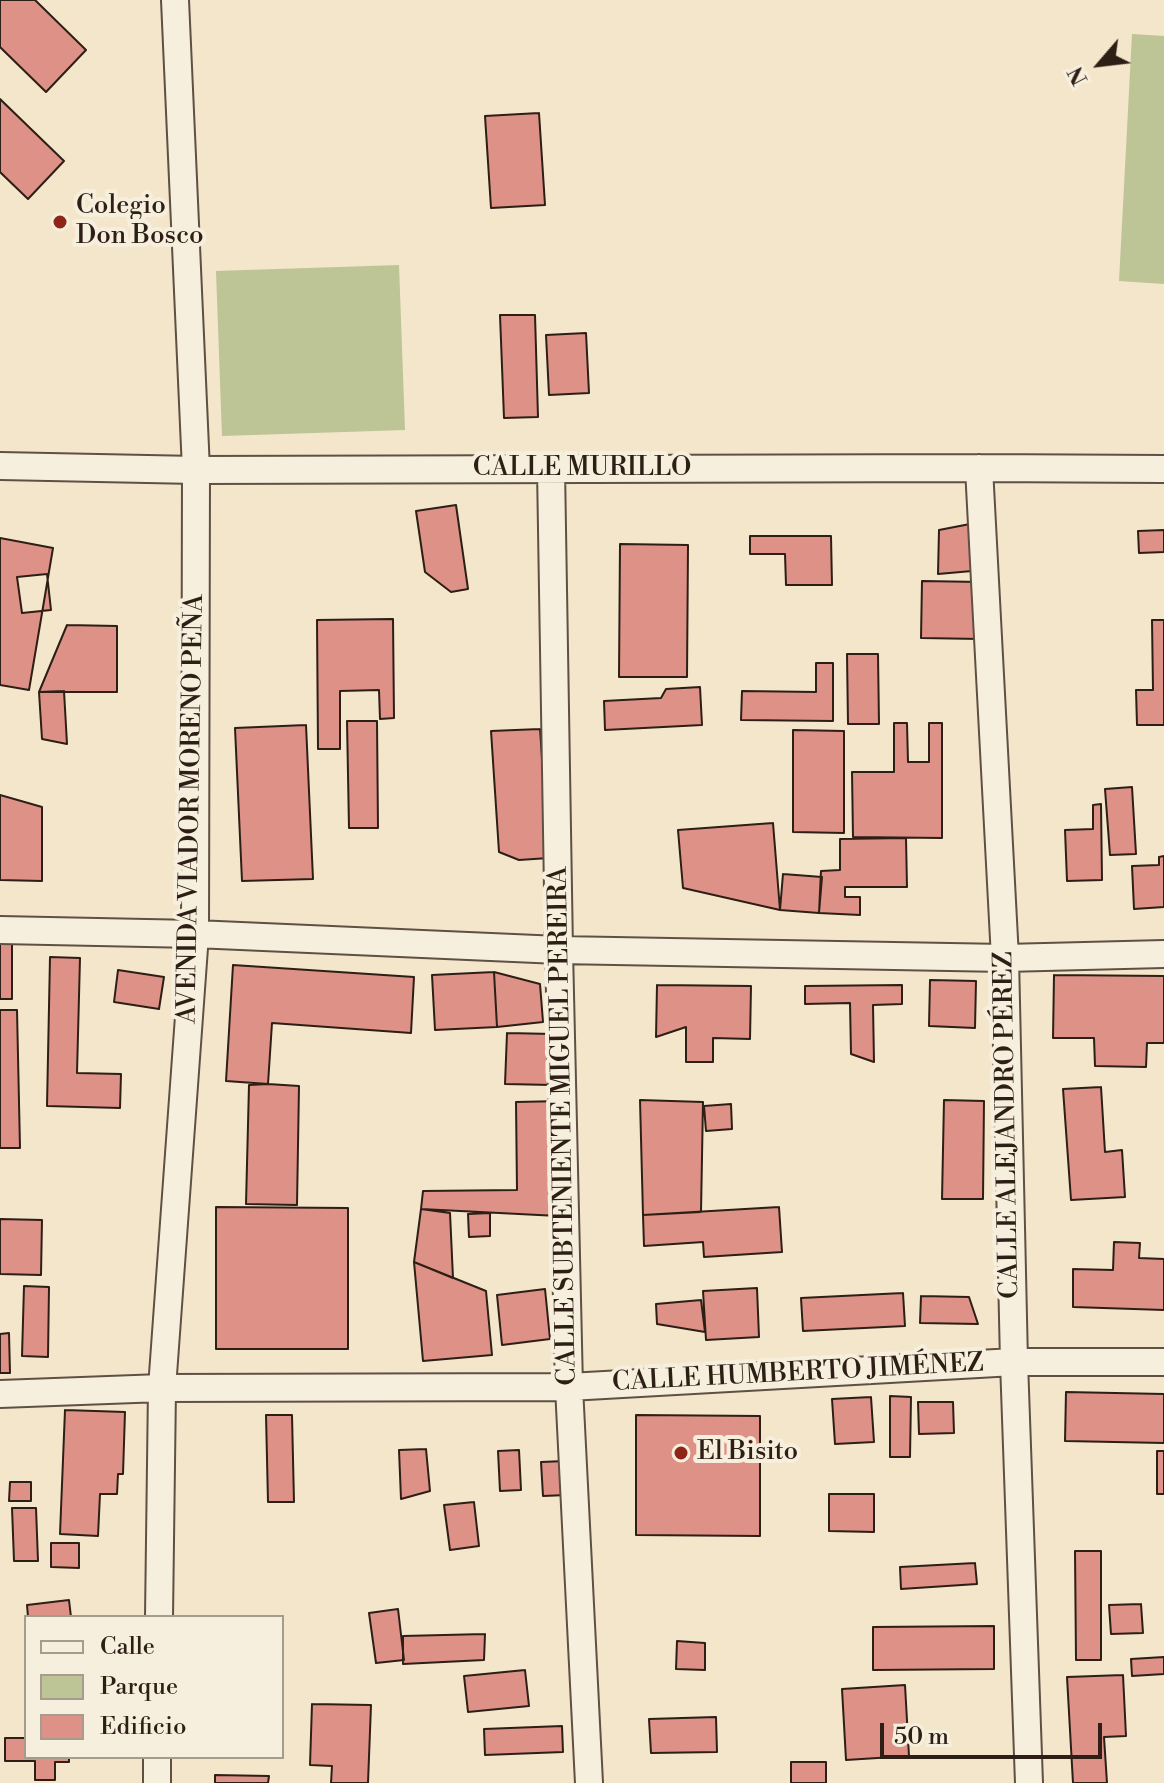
<!DOCTYPE html>
<html>
<head>
<meta charset="utf-8">
<style>
  body { margin:0 }
  #map { position:relative; width:1164px; height:1783px; overflow:hidden; background:#f3e6cb; font-family:"Libre Bodoni",serif }
  canvas { display:block }
  .legend { position:absolute; left:24px; top:1615px; width:260px; height:144px; box-sizing:border-box; background:#f7efdd; border:2px solid #a69b8d; margin:0; padding:10px 14px; list-style:none; font-size:24px; color:#2d1e16 }
  .legend li { display:flex; align-items:center; gap:16px; height:40px }
  .legend b { width:40px; border:2px solid #a69b8d }
  .north { position:absolute; left:1060px; top:24px; width:80px; height:80px; -webkit-text-stroke:6px #f7efdd; paint-order:stroke; rotate:242deg; font-size:22px; font-weight:700; line-height:32px; text-align:center; color:#2d1e16 }
  .north::after { content:''; display:block; margin:auto; width:28px; height:36px; background:#2d1e16; clip-path:polygon(50% 0,100% 100%,50% 72%,0 100%) }
  .scale { position:absolute; left:880px; top:1723px; width:222px; height:36px; box-sizing:border-box; border:4px solid #2d1e16; border-top:0; padding-left:10px; font-size:24px; line-height:28px; white-space:nowrap; color:#2d1e16; -webkit-text-stroke:6px #f7efdd; paint-order:stroke }
</style>
</head>
<body>
<div id="map">
<canvas width="1164" height="1783"></canvas>
<ul class="legend">
<li><b style="height:10px;background:#f7efdd"></b>Calle</li>
<li><b style="height:22px;background:#bdc496"></b>Parque</li>
<li><b style="height:22px;background:#de9186"></b>Edificio</li>
</ul>
<div class="north">N</div>
<div class="scale">50 m</div>
</div>
<script>
const c = document.querySelector('canvas').getContext('2d');
c.lineJoin = 'round';
function fillPath(path, color) {
  c.fillStyle = color;
  c.fill(path, 'evenodd');
}
function toPath(rows) {
  const path = new Path2D();
  for (const r of rows) {
    path.moveTo(r[0], r[1]);
    for (let i = 2; i < r.length; i += 2) path.lineTo(r[i], r[i + 1]);
  }
  return path;
}
function stroke(path, color, width, dash) {
  c.strokeStyle = color;
  c.lineWidth = width;
  c.lineCap = dash ? 'butt' : 'round';
  c.setLineDash(dash || []);
  c.stroke(path);
}
function drawText(font, color, halo, rows, align = 'center') {
  c.font = font + ' "Libre Bodoni",serif';
  c.lineWidth = 8;
  c.setLineDash([]);
  c.textBaseline = 'middle';
  c.strokeStyle = halo;
  c.fillStyle = color;
  for (const [text, x, y, turn = 0] of rows) {
    c.save();
    c.translate(x, y);
    c.rotate((+turn || 0) * Math.PI / 180);
    c.textAlign = isNaN(turn) ? turn : align;
    if (halo) c.strokeText(text, 0, 0);
    c.fillText(text, 0, 0);
    c.restore();
  }
}
fillPath(toPath([
  [1132,34,1164,36,1164,284,1119,281],
  [399,265,405,430,222,436,216,271]
]), '#bdc496');
const building = toPath([
  [0,0,35,0,86,50,46,92,0,47,0,0],
  [0,99,64,161,28,199,0,172,0,99],
  [539,113,545,205,491,208,485,116,539,113],
  [500,315,535,315,538,417,504,418,500,315],
  [586,333,589,393,549,395,546,335,586,333],
  [456,505,468,589,451,592,425,572,416,511,456,505],
  [970,524,972,571,938,574,939,530,970,524],
  [1164,530,1164,552,1139,553,1138,531,1164,530],
  [750,536,831,536,832,585,786,585,785,554,750,554,750,536],
  [0,538,53,548,29,690,0,685,0,538],
  [620,544,688,545,687,677,619,677,620,544],
  [47,574,51,610,22,613,17,577,47,574],
  [922,581,981,582,980,639,921,638,922,581],
  [393,619,394,718,380,719,379,690,340,691,340,749,318,749,317,620,393,619],
  [1152,620,1164,620,1164,725,1137,725,1136,690,1153,690,1152,620],
  [67,625,117,626,117,692,39,692,67,625],
  [847,654,878,654,879,724,848,724,847,654],
  [816,663,833,663,833,721,741,720,742,691,816,692,816,663],
  [700,687,702,725,605,730,604,701,661,698,666,689,700,687],
  [64,691,67,744,42,739,39,692,64,691],
  [347,721,377,721,378,828,349,828,347,721],
  [894,723,907,723,908,762,929,762,929,723,942,723,942,838,853,837,852,772,894,772,894,723],
  [306,725,313,879,242,881,235,728,306,725],
  [540,729,549,858,519,860,499,852,491,731,540,729],
  [793,730,844,731,844,833,793,832,793,730],
  [1132,787,1136,854,1110,855,1105,789,1132,787],
  [0,795,42,807,42,881,0,880,0,795],
  [1101,804,1102,880,1067,881,1065,830,1093,829,1093,805,1101,804],
  [773,823,780,910,683,888,678,830,773,823],
  [906,838,907,887,845,887,845,897,860,897,860,915,819,913,821,871,840,870,840,839,906,838],
  [1164,856,1164,907,1134,909,1132,866,1159,865,1159,857,1164,856],
  [783,874,822,877,819,913,780,910,783,874],
  [0,944,12,944,12,999,0,999,0,944],
  [50,957,80,958,77,1073,121,1074,120,1108,47,1106,50,957],
  [233,965,414,977,411,1033,272,1023,268,1084,226,1081,233,965],
  [118,970,164,977,159,1009,114,1002,118,970],
  [494,972,540,984,543,1022,497,1027,494,972],
  [494,972,497,1027,435,1030,432,975,494,972],
  [1054,975,1164,976,1164,1043,1147,1043,1146,1067,1095,1066,1094,1038,1053,1038,1054,975],
  [930,980,976,981,975,1028,929,1026,930,980],
  [657,985,751,986,750,1039,713,1038,713,1062,686,1062,686,1027,656,1037,657,985],
  [902,985,902,1004,873,1005,874,1062,851,1054,850,1003,805,1004,805,986,902,985],
  [0,1010,17,1010,20,1148,0,1148,0,1010],
  [507,1033,553,1034,552,1085,505,1084,507,1033],
  [268,1084,299,1086,297,1205,246,1204,249,1085,268,1084],
  [1101,1087,1105,1152,1122,1150,1125,1197,1071,1200,1063,1089,1101,1087],
  [640,1100,703,1102,701,1212,643,1215,640,1100],
  [944,1100,984,1101,983,1199,942,1199,944,1100],
  [562,1101,558,1216,421,1209,423,1191,517,1190,516,1102,562,1101],
  [731,1104,732,1129,706,1131,704,1106,731,1104],
  [216,1207,348,1208,348,1349,216,1349,216,1207],
  [779,1207,782,1252,704,1257,703,1242,644,1246,643,1215,779,1207],
  [421,1209,450,1213,453,1278,414,1262,421,1209],
  [490,1213,490,1236,469,1237,468,1214,490,1213],
  [0,1219,42,1220,41,1275,0,1274,0,1219],
  [1114,1242,1140,1243,1139,1258,1164,1259,1164,1310,1073,1307,1073,1269,1113,1270,1114,1242],
  [414,1262,486,1291,492,1355,423,1361,414,1262],
  [24,1286,49,1287,48,1357,22,1356,24,1286],
  [757,1288,759,1337,706,1340,703,1291,757,1288],
  [545,1289,550,1339,502,1345,497,1295,545,1289],
  [903,1293,905,1326,803,1331,801,1298,903,1293],
  [921,1296,969,1297,978,1324,920,1323,921,1296],
  [701,1300,705,1332,657,1324,656,1304,701,1300],
  [9,1333,10,1373,0,1373,0,1334,9,1333],
  [1066,1392,1164,1394,1164,1443,1065,1441,1066,1392],
  [890,1396,911,1397,910,1457,890,1457,890,1396],
  [871,1397,874,1442,835,1444,832,1399,871,1397],
  [918,1402,953,1402,954,1433,919,1434,918,1402],
  [65,1410,125,1412,123,1474,118,1474,117,1494,100,1494,98,1536,60,1534,65,1410],
  [266,1415,292,1415,294,1502,268,1502,266,1415],
  [636,1415,760,1416,760,1536,636,1535,636,1415],
  [426,1449,430,1491,401,1499,399,1450,426,1449],
  [519,1450,521,1490,500,1491,498,1451,519,1450],
  [1157,1451,1164,1451,1164,1494,1157,1494,1157,1451],
  [565,1461,567,1495,543,1496,541,1462,565,1461],
  [10,1482,31,1482,31,1501,9,1501,10,1482],
  [829,1494,874,1494,874,1532,829,1531,829,1494],
  [474,1502,479,1546,450,1550,444,1505,474,1502],
  [12,1508,36,1508,38,1561,14,1561,12,1508],
  [51,1543,79,1543,79,1568,51,1567,51,1543],
  [1075,1551,1101,1551,1101,1660,1076,1660,1075,1551],
  [975,1563,977,1584,901,1589,900,1567,975,1563],
  [69,1600,71,1617,28,1617,27,1605,69,1600],
  [1141,1604,1143,1633,1111,1634,1109,1605,1141,1604],
  [398,1609,404,1660,376,1663,369,1613,398,1609],
  [994,1626,994,1669,873,1670,873,1627,994,1626],
  [485,1634,484,1660,403,1664,403,1636,485,1634],
  [677,1641,705,1643,705,1670,676,1669,677,1641],
  [1164,1657,1164,1674,1132,1676,1131,1659,1164,1657],
  [525,1670,529,1706,468,1712,464,1676,525,1670],
  [1123,1675,1126,1736,1104,1737,1107,1783,1073,1783,1067,1677,1123,1675],
  [905,1685,909,1756,846,1760,842,1689,905,1685],
  [312,1704,371,1705,368,1783,331,1783,332,1766,310,1765,312,1704],
  [716,1717,717,1752,651,1753,649,1719,716,1717],
  [562,1726,563,1752,485,1755,484,1729,562,1726],
  [5,1738,26,1738,26,1757,69,1757,69,1762,55,1762,55,1780,35,1780,35,1761,5,1761,5,1738],
  [791,1762,826,1762,826,1783,791,1783,791,1762],
  [215,1775,269,1776,268,1783,215,1783,215,1775]
]);
fillPath(building, '#de9186');
stroke(building, '#2d1e16', 2);
const street = toPath([
  [0,466,196,470,979,468,1164,469],
  [979,468,1005,958,1014,1362,1029,1783],
  [551,469,559,950,569,1387,589,1783],
  [0,930,195,934,559,950,1005,958,1164,954],
  [0,1394,162,1388,569,1387,1014,1362,1164,1362],
  [159,1617,162,1388,195,934,196,470,175,0],
  [157,1783,157,1757]
]);
stroke(street, '#5e5043', 30);
stroke(street, '#f7efdd', 26);
for (const [x, y, r, color] of [
  [60,222,8,"#8f2418"],
  [681,1453,8,"#8f2418"]
]) {
  const dot = new Path2D();
  dot.arc(x, y, r, 0, 2 * Math.PI);
  c.fillStyle = color;
  c.fill(dot);
  stroke(dot, '#f7efdd', 3);
}
drawText('26px', '#2d1e16', '#f7efdd', [
  ["Colegio",76,207],
  ["Don Bosco",76,237],
  ["El Bisito",697,1453]
], 'left');
drawText('26px', '#2d1e16', '#f7efdd', [
  ["CALLE MURILLO",582,469],
  ["AVENIDA VIADOR MORENO PEÑA",192,809,-89],
  ["CALLE ALEJANDRO PÉREZ",1008,1125,-91],
  ["CALLE SUBTENIENTE MIGUEL PEREIRA",564,1126,-91],
  ["CALLE HUMBERTO JIMÉNEZ",798,1374,-3]
]);
</script>
</body>
</html>
